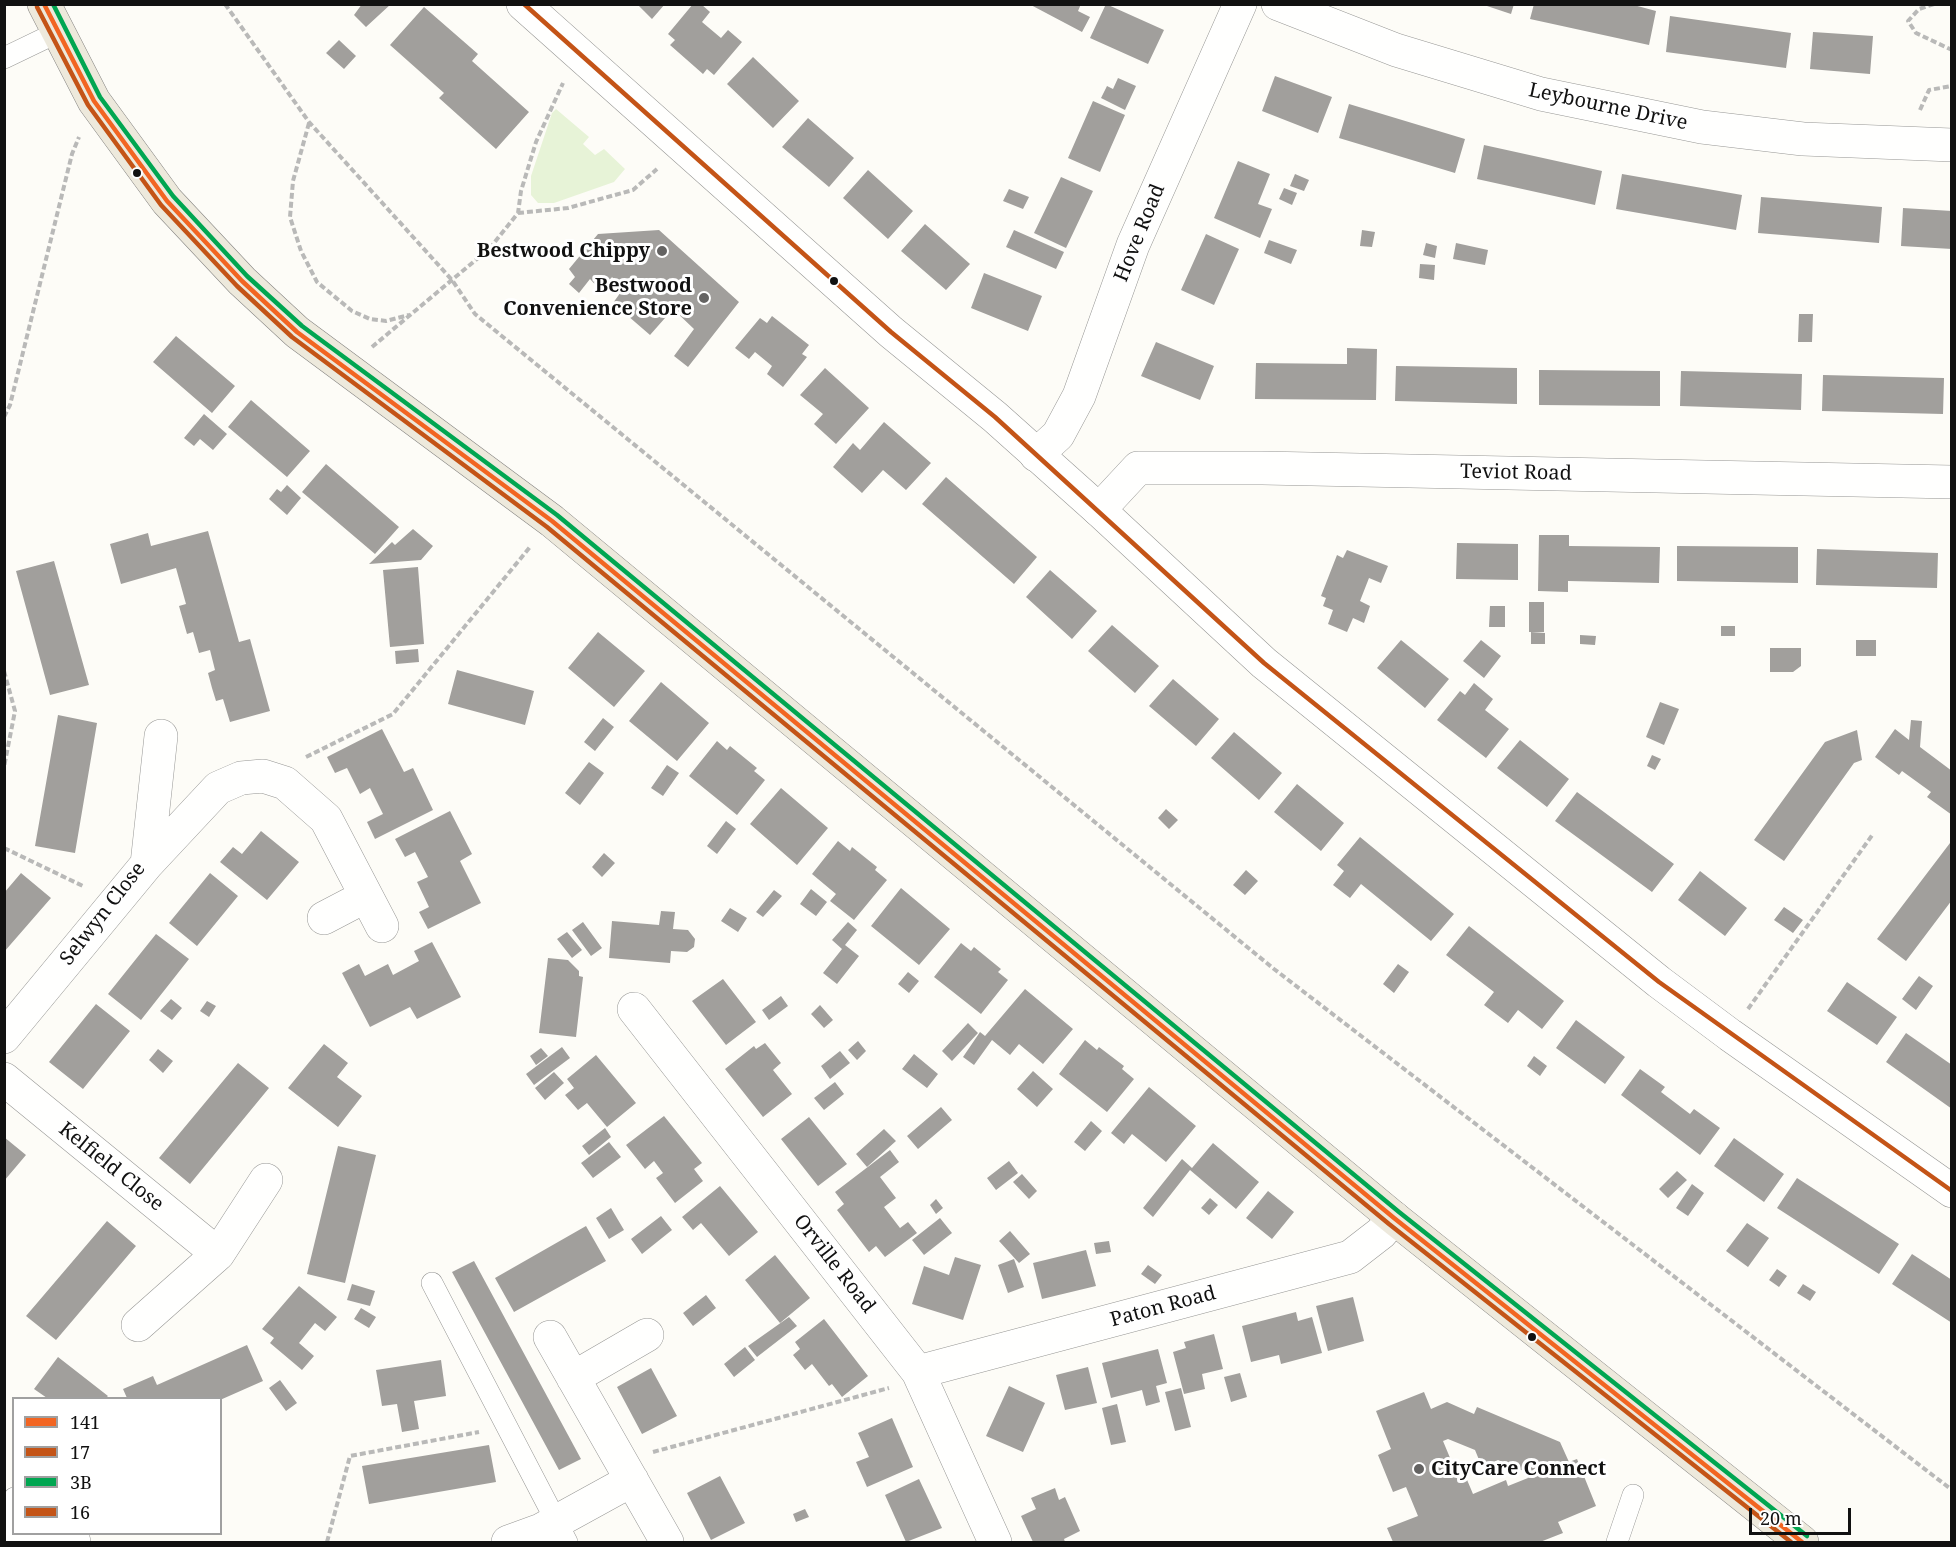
<!DOCTYPE html>
<html>
<head>
<meta charset="utf-8">
<style>
  body { margin:0 }
  #map { position:relative; width:1956px; height:1547px; overflow:hidden; background:#fdfcf7; font-family:"Noto Serif",serif }
  canvas { display:block }
  .frame { position:absolute; inset:0; border:6px solid #111; pointer-events:none }
  .legend { position:absolute; left:12px; top:1397px; width:210px; height:138px; box-sizing:border-box; background:#fff; border:2px solid #a0a0a0; margin:0; padding:8px 10px; list-style:none; font-size:18px; color:#111 }
  .legend li { display:flex; align-items:center; gap:12px; height:30px }
  .legend b { width:30px; border:2px solid #a0a0a0 }
  .scale { position:absolute; left:1749px; top:1508px; width:102px; height:27px; box-sizing:border-box; border:3px solid #111; border-top:0; padding-left:8px; font-size:18px; line-height:21px; white-space:nowrap; color:#111; -webkit-text-stroke:4px #fff; paint-order:stroke }
</style>
</head>
<body>
<div id="map">
<canvas width="1956" height="1547"></canvas>
<div class="frame"></div>
<ul class="legend">
<li><b style="height:8px;background:#f26522"></b>141</li>
<li><b style="height:8px;background:#c45417"></b>17</li>
<li><b style="height:8px;background:#00a651"></b>3B</li>
<li><b style="height:8px;background:#c45417"></b>16</li>
</ul>
<div class="scale">20 m</div>
</div>
<script>
const c = document.querySelector('canvas').getContext('2d');
c.lineJoin = 'round';
function fillPath(path, color) {
  c.fillStyle = color;
  c.fill(path, 'evenodd');
}
function toPath(rows) {
  const path = new Path2D();
  for (const r of rows) {
    path.moveTo(r[0], r[1]);
    for (let i = 2; i < r.length; i += 2) path.lineTo(r[i], r[i + 1]);
  }
  return path;
}
function stroke(path, color, width, dash) {
  c.strokeStyle = color;
  c.lineWidth = width;
  c.lineCap = dash ? 'butt' : 'round';
  c.setLineDash(dash || []);
  c.stroke(path);
}
function drawText(font, color, halo, rows, align = 'center') {
  c.font = font + ' "Noto Serif",serif';
  c.lineWidth = 6;
  c.setLineDash([]);
  c.textBaseline = 'middle';
  c.strokeStyle = halo;
  c.fillStyle = color;
  for (const [text, x, y, turn = 0] of rows) {
    c.save();
    c.translate(x, y);
    c.rotate((+turn || 0) * Math.PI / 180);
    c.textAlign = isNaN(turn) ? turn : align;
    if (halo) c.strokeText(text, 0, 0);
    c.fillText(text, 0, 0);
    c.restore();
  }
}
fillPath(toPath([
  [556,109,589,137,583,144,595,155,604,149,625,169,614,182,554,203,538,203,531,195,531,176,552,113]
]), '#e7f3d7');
fillPath(toPath([
  [362,4,391,4,366,27,354,15],
  [637,4,665,4,652,19],
  [693,4,701,4,710,12,702,22,721,38,728,30,742,42,714,75,707,69,703,74,670,45,675,40,668,34],
  [1029,4,1081,4,1078,11,1090,17,1082,32],
  [1106,4,1164,30,1148,64,1090,38],
  [1481,4,1514,4,1511,14],
  [1534,4,1630,4,1656,11,1649,45,1530,19],
  [424,7,478,54,472,61,529,112,496,149,439,98,444,93,390,45],
  [1670,16,1791,33,1786,68,1666,52],
  [1813,32,1873,36,1870,74,1810,69],
  [339,40,356,56,344,69,326,53],
  [753,57,799,101,773,128,727,84],
  [1275,76,1332,97,1318,133,1262,111],
  [1118,78,1136,86,1125,110,1101,98,1107,86,1113,89],
  [1093,101,1125,115,1100,172,1068,158],
  [1349,104,1465,139,1455,173,1339,138],
  [808,118,854,158,829,187,782,147],
  [1484,145,1602,171,1595,205,1477,179],
  [1238,161,1270,174,1258,204,1272,209,1260,238,1214,218],
  [868,170,913,211,888,239,843,198],
  [1295,174,1309,180,1304,191,1290,186],
  [1622,174,1742,195,1736,230,1616,209],
  [1061,177,1093,191,1066,248,1034,233],
  [1284,188,1297,193,1292,205,1279,199],
  [1009,189,1029,197,1023,209,1003,201],
  [1761,197,1882,207,1879,243,1758,233],
  [1903,208,1952,211,1952,249,1901,246],
  [925,224,970,264,946,290,901,251],
  [659,230,739,302,688,367,674,356,694,329,673,309,650,335,613,303,623,289,612,277,602,292,590,279,579,293,569,284,575,277,569,269,598,234],
  [1014,230,1064,252,1056,269,1006,247],
  [1362,230,1375,232,1372,247,1360,246],
  [1206,234,1239,249,1214,305,1181,290],
  [1269,240,1297,250,1291,264,1264,253],
  [1426,243,1437,246,1435,258,1423,255],
  [1456,243,1488,250,1485,265,1453,259],
  [1420,264,1435,265,1434,280,1419,278],
  [984,273,1042,296,1028,331,971,308],
  [1799,314,1813,314,1812,342,1798,342],
  [772,316,809,345,802,354,807,357,783,387,767,374,772,366,766,361,755,352,749,359,735,348,760,318,767,323],
  [176,336,235,386,212,413,153,362],
  [1156,342,1214,366,1200,400,1141,376],
  [1347,348,1377,349,1376,400,1255,399,1256,363,1347,364],
  [1396,366,1517,368,1517,404,1395,401],
  [825,368,869,408,836,444,814,424,823,414,800,395],
  [1539,370,1660,371,1660,406,1539,405],
  [1681,371,1802,374,1801,410,1680,406],
  [1823,375,1944,378,1943,414,1822,411],
  [251,400,310,451,287,477,228,427],
  [204,414,227,434,213,450,200,439,194,446,184,438],
  [884,422,931,463,906,490,883,470,862,493,833,467,853,443,860,450],
  [326,464,399,527,375,554,302,492],
  [946,477,1037,557,1014,584,922,504],
  [287,485,301,498,287,515,269,499,277,489,281,492],
  [413,529,433,546,421,560,369,564,392,542,395,545],
  [208,531,239,642,250,639,270,711,230,722,223,699,216,701,212,688,208,673,215,670,210,650,199,653,193,632,187,634,179,606,186,604,176,568,121,584,110,544,148,533,151,546],
  [1539,535,1569,535,1569,546,1660,547,1659,583,1568,581,1568,592,1538,591],
  [1457,543,1518,544,1518,580,1456,579],
  [1677,546,1798,547,1798,583,1677,581],
  [1817,549,1938,553,1937,588,1816,585],
  [1347,550,1388,566,1381,583,1369,578,1360,601,1370,606,1364,623,1353,618,1347,632,1328,624,1333,610,1323,606,1326,598,1321,596,1337,555,1343,558],
  [54,561,89,685,50,695,16,571],
  [418,567,424,644,390,647,383,570],
  [1050,570,1097,611,1072,639,1026,597],
  [1529,602,1544,602,1544,632,1529,632],
  [1490,606,1505,606,1505,627,1489,627],
  [1112,625,1159,666,1135,693,1088,651],
  [1721,626,1735,626,1735,636,1721,636],
  [598,632,645,671,614,707,568,668],
  [1531,632,1545,633,1545,644,1531,644],
  [1580,635,1596,636,1595,645,1580,644],
  [1401,640,1449,679,1425,708,1377,668],
  [1481,640,1501,656,1484,678,1463,661],
  [1856,640,1876,640,1876,656,1856,656],
  [1770,648,1801,648,1801,666,1793,672,1770,672],
  [418,649,419,662,396,664,395,651],
  [457,670,534,691,525,725,448,704],
  [1173,679,1219,719,1196,746,1149,706],
  [661,682,709,723,677,761,629,721],
  [1474,683,1493,699,1485,710,1509,729,1486,758,1437,720,1460,691,1465,695],
  [1660,702,1679,709,1664,745,1646,737],
  [58,715,97,723,75,853,35,846],
  [603,718,614,727,595,751,584,742],
  [1911,720,1922,721,1920,747,1952,771,1952,815,1927,797,1931,792,1902,771,1899,775,1875,757,1895,729,1909,740],
  [382,729,404,772,413,768,433,810,375,839,367,822,383,814,370,788,360,794,347,768,335,773,327,757],
  [1857,730,1862,760,1854,763,1784,861,1754,840,1825,742],
  [1234,732,1282,773,1259,800,1211,758],
  [1520,740,1569,779,1547,807,1497,768],
  [717,741,727,750,730,746,757,768,754,771,765,780,737,815,689,776],
  [1652,755,1661,759,1655,770,1647,766],
  [589,762,604,773,580,805,565,793],
  [667,765,679,773,663,796,651,788],
  [1297,784,1344,823,1321,851,1274,812],
  [781,788,828,828,797,865,750,824],
  [1577,792,1674,864,1652,892,1555,821],
  [1166,809,1178,820,1169,829,1158,818],
  [450,811,472,854,460,861,481,903,428,929,419,912,429,907,417,882,428,877,415,852,405,857,395,839],
  [726,821,736,829,717,854,707,846],
  [261,831,299,862,267,900,220,862,233,847,242,854],
  [1360,837,1454,914,1431,941,1361,884,1350,898,1333,885,1344,871,1337,865],
  [838,841,850,851,852,847,877,867,875,870,887,880,854,920,830,901,836,894,812,874],
  [1950,843,1952,900,1906,961,1877,939],
  [604,853,615,863,602,877,592,867],
  [1246,870,1258,881,1245,895,1233,885],
  [1700,871,1747,908,1725,936,1678,900],
  [21,873,51,898,4,952,4,893],
  [210,873,238,896,197,946,169,923],
  [901,888,950,929,919,965,871,926],
  [811,889,827,902,816,916,800,904],
  [774,890,782,896,763,917,756,912],
  [1784,907,1803,920,1793,933,1774,920],
  [730,908,747,918,738,932,721,921],
  [661,911,675,912,673,929,688,930,695,939,694,947,687,952,671,951,670,963,609,958,612,921,659,925],
  [583,922,602,948,591,956,572,930],
  [848,922,857,930,845,945,859,956,837,984,823,973,842,949,832,940],
  [1469,926,1564,1001,1542,1029,1518,1010,1508,1023,1484,1005,1494,992,1446,955],
  [567,932,582,950,572,958,557,939],
  [156,934,189,959,141,1020,108,994],
  [432,942,461,997,417,1019,410,1007,370,1027,342,973,359,964,365,976,388,964,393,975,419,961,414,951],
  [961,943,971,951,974,947,1001,969,998,972,1008,980,981,1014,934,977],
  [548,958,568,960,579,971,579,976,583,977,576,1037,539,1033],
  [1398,964,1409,972,1394,993,1383,984],
  [908,972,919,981,909,993,898,984],
  [1919,976,1933,986,1916,1010,1902,999],
  [723,979,756,1022,726,1045,692,1001],
  [1847,982,1897,1017,1877,1045,1827,1011],
  [1025,989,1073,1029,1043,1064,1019,1044,1010,1055,992,1040,974,1065,963,1057,980,1032,985,1036],
  [781,996,788,1006,769,1020,762,1010],
  [171,999,182,1008,172,1020,160,1011],
  [207,1001,216,1006,209,1017,200,1011],
  [96,1004,130,1031,83,1089,49,1062],
  [820,1005,833,1020,824,1028,811,1014],
  [1576,1020,1625,1057,1605,1084,1556,1048],
  [968,1023,978,1033,952,1061,942,1051],
  [1906,1033,1952,1065,1952,1109,1886,1062],
  [1085,1040,1097,1050,1099,1047,1124,1066,1122,1069,1134,1079,1107,1112,1059,1074],
  [858,1041,866,1051,857,1060,848,1050],
  [765,1043,781,1063,773,1070,792,1094,763,1117,725,1069,754,1046,756,1049],
  [324,1044,348,1063,337,1077,362,1096,338,1127,288,1088],
  [562,1047,570,1058,534,1085,526,1074],
  [541,1048,548,1056,536,1065,530,1056],
  [158,1049,173,1061,163,1073,149,1060],
  [840,1051,850,1063,830,1079,821,1066],
  [914,1054,938,1074,927,1088,902,1069],
  [596,1055,636,1103,607,1127,587,1103,578,1110,565,1095,574,1088,567,1079],
  [1534,1056,1547,1066,1540,1076,1527,1066],
  [238,1063,269,1088,190,1184,159,1158],
  [1640,1069,1665,1087,1661,1092,1690,1114,1694,1109,1720,1128,1700,1155,1621,1095],
  [1033,1071,1053,1089,1037,1107,1017,1089],
  [554,1072,564,1083,545,1100,535,1088],
  [835,1082,844,1094,824,1110,814,1098],
  [1149,1087,1196,1126,1166,1162,1132,1134,1124,1144,1111,1133],
  [941,1107,952,1120,918,1149,907,1136],
  [664,1116,702,1163,694,1169,703,1181,675,1203,656,1178,663,1173,654,1161,645,1169,626,1145],
  [809,1117,847,1164,818,1186,781,1139],
  [1091,1121,1102,1131,1085,1151,1074,1142],
  [605,1128,611,1137,589,1155,582,1146],
  [884,1129,896,1141,867,1167,856,1154],
  [4,1137,26,1155,4,1181],
  [1734,1138,1784,1174,1764,1202,1714,1166],
  [609,1142,621,1157,593,1178,581,1163],
  [1213,1143,1259,1182,1236,1209,1190,1170,1153,1217,1143,1208,1182,1159,1192,1168],
  [338,1146,376,1155,345,1283,307,1274],
  [890,1150,899,1162,880,1177,896,1198,884,1207,900,1228,908,1222,917,1233,885,1257,876,1246,869,1252,837,1210,844,1204,835,1192],
  [1009,1161,1018,1173,996,1190,987,1178],
  [1677,1171,1687,1180,1668,1198,1659,1189],
  [1022,1174,1037,1191,1029,1199,1013,1182],
  [1797,1178,1899,1244,1879,1274,1777,1208],
  [1692,1184,1704,1193,1688,1216,1676,1208],
  [720,1186,758,1232,729,1256,701,1223,693,1230,682,1217],
  [1268,1191,1294,1212,1272,1239,1246,1218],
  [1210,1198,1218,1205,1209,1215,1201,1208],
  [936,1199,943,1208,936,1214,930,1205],
  [611,1208,624,1230,609,1239,596,1218],
  [661,1216,672,1230,642,1254,631,1239],
  [940,1218,952,1233,924,1255,912,1240],
  [107,1221,136,1246,56,1340,26,1316],
  [1747,1223,1769,1238,1748,1267,1726,1251],
  [586,1226,606,1261,514,1312,495,1278],
  [1010,1231,1030,1254,1019,1263,999,1241],
  [1109,1241,1111,1252,1096,1254,1094,1243],
  [1086,1250,1096,1286,1042,1299,1033,1263],
  [1912,1254,1952,1280,1952,1323,1892,1284],
  [775,1255,810,1298,780,1323,745,1280],
  [955,1257,981,1265,963,1320,912,1304,924,1266,949,1275],
  [1014,1259,1024,1287,1008,1293,998,1265],
  [474,1261,581,1459,559,1470,452,1272],
  [1148,1265,1162,1275,1155,1284,1141,1274],
  [1777,1269,1787,1276,1779,1287,1769,1280],
  [352,1284,375,1291,370,1306,347,1300],
  [1803,1284,1816,1292,1810,1301,1797,1293],
  [299,1286,337,1317,325,1331,315,1323,299,1343,314,1356,302,1370,270,1343,274,1338,262,1329],
  [706,1295,716,1308,693,1326,683,1313],
  [1353,1297,1364,1341,1328,1351,1316,1306],
  [361,1308,376,1317,369,1328,354,1319],
  [1296,1312,1298,1321,1312,1317,1322,1353,1281,1364,1279,1355,1251,1362,1242,1326],
  [789,1317,797,1326,757,1357,748,1346],
  [824,1319,868,1376,842,1397,832,1384,829,1386,812,1364,805,1370,793,1355,800,1349,795,1342],
  [1214,1334,1223,1369,1202,1374,1205,1389,1184,1394,1173,1352,1186,1348,1184,1342],
  [247,1345,263,1381,220,1400,127,1398,123,1389,153,1376,157,1385],
  [745,1347,755,1360,734,1377,724,1364],
  [1158,1349,1167,1383,1156,1386,1160,1402,1146,1406,1142,1390,1111,1398,1102,1363],
  [58,1357,108,1396,106,1398,47,1398,34,1389],
  [441,1360,446,1396,414,1401,419,1429,402,1432,397,1404,382,1406,376,1370],
  [1088,1367,1097,1403,1065,1410,1056,1375],
  [651,1368,677,1416,642,1434,617,1387],
  [1240,1373,1247,1397,1231,1402,1224,1377],
  [280,1380,297,1403,286,1411,269,1388],
  [1009,1386,1045,1403,1023,1452,986,1436],
  [1181,1388,1191,1427,1175,1431,1165,1392],
  [1424,1392,1431,1409,1447,1402,1474,1414,1477,1407,1560,1442,1569,1462,1577,1459,1596,1506,1558,1522,1563,1533,1540,1542,1393,1542,1387,1528,1418,1516,1406,1487,1393,1492,1378,1455,1391,1449,1376,1411],
  [1448,1439,1475,1450,1482,1467,1498,1460,1526,1472,1528,1478,1508,1486,1506,1480,1473,1494,1465,1475,1458,1477,1443,1441],
  [1117,1404,1126,1442,1111,1445,1102,1408],
  [892,1418,913,1467,867,1487,856,1462,869,1457,858,1433],
  [489,1445,496,1482,369,1504,362,1466],
  [720,1476,745,1523,711,1540,687,1493],
  [919,1479,942,1528,906,1542,885,1495],
  [1055,1488,1059,1500,1065,1497,1080,1531,1064,1539,1065,1542,1033,1542,1021,1516,1036,1509,1031,1498],
  [805,1509,809,1517,796,1522,793,1514]
]), '#a19f9c');
const service = toPath([
  [4,58,58,32],
  [432,1283,567,1542],
  [7,1537,14,1498],
  [1617,1542,1633,1495]
]);
const minor = toPath([
  [1278,4,1396,50,1541,94,1702,127,1803,139,1952,145],
  [1036,455,1058,435,1079,396,1133,245,1240,4],
  [1099,510,1138,468,1262,468,1952,482],
  [147,864,218,788,241,778,263,776,285,783,326,819,382,926],
  [324,918,366,896],
  [634,1009,918,1372,995,1542],
  [4,1037,147,864,161,736],
  [4,1079,218,1254],
  [138,1325,218,1254,266,1180],
  [550,1337,667,1542],
  [918,1372,1350,1257,1381,1233,1394,1218],
  [573,1378,647,1335],
  [4,1537,74,1542],
  [508,1542,541,1530,632,1480]
]);
const tertiary = toPath([
  [523,4,891,332,995,417,1099,510,1264,663,1659,982,1730,1035,1952,1191]
]);
const primary = toPath([
  [44,4,94,101,167,201,242,281,297,332,552,521,1394,1218,1802,1542]
]);
stroke(service, '#979795', 22);
stroke(minor, '#979795', 34);
stroke(tertiary, '#979795', 34);
stroke(primary, '#858482', 34);
stroke(toPath([
  [225,4,309,122,452,280,475,314,1274,969,1952,1490],
  [1934,4,1919,9,1908,21,1916,33,1952,50],
  [1920,110,1929,90,1952,86],
  [309,123,293,181,290,217,301,251,317,282,352,311,370,319,386,321,409,315],
  [518,213,568,208,633,190,657,169],
  [372,347,490,248,518,213,521,191,536,142,563,83],
  [4,417,10,405,72,154,79,137],
  [4,671,15,711,4,767],
  [306,757,393,714,530,547],
  [4,848,85,887],
  [1748,1009,1873,834],
  [653,1452,889,1388],
  [327,1542,350,1456,479,1432]
]), '#b9b9b8', 4, [6, 3]);
stroke(service, '#fffffe', 21);
stroke(minor, '#fffffe', 33);
stroke(tertiary, '#fffffe', 33);
stroke(primary, '#ede9dc', 33);
stroke(toPath([
  [44,4,94,101,167,201,242,281,297,332,552,521,1394,1218,1802,1542]
]), '#f26522', 4.5);
stroke(toPath([
  [37,7,88,105,161,205,237,286,292,337,547,527,1389,1224,1791,1542]
]), '#c45417', 4.5);
stroke(toPath([
  [53,4,100,97,173,196,247,276,302,326,557,515,1399,1212,1807,1536]
]), '#00a651', 4.5);
stroke(toPath([
  [524,4,891,332,995,417,1264,663,1659,982,1952,1191]
]), '#c45417', 4.5);
for (const [x, y, r, color] of [
  [137,173,5,"#111"],
  [662,251,6,"#646362"],
  [834,281,5,"#111"],
  [704,298,6,"#646362"],
  [1532,1337,5,"#111"],
  [1419,1469,6,"#646362"]
]) {
  const dot = new Path2D();
  dot.arc(x, y, r, 0, 2 * Math.PI);
  c.fillStyle = color;
  c.fill(dot);
  stroke(dot, '#fff', 2);
}
drawText('20px', '#111', '#fff', [
  ["Leybourne Drive",1608,107,12],
  ["Hove Road",1140,233,-68],
  ["Teviot Road",1516,473,1],
  ["Selwyn Close",103,914,-52],
  ["Kelfield Close",111,1167,39],
  ["Orville Road",834,1264,52],
  ["Paton Road",1163,1307,-15]
]);
drawText('bold 20px', '#111', '#fff', [
  ["Bestwood Chippy",650,251],
  ["Bestwood",692,286],
  ["Convenience Store",692,309],
  ["CityCare Connect",1431,1469,"left"]
], 'right');
</script>
</body>
</html>
